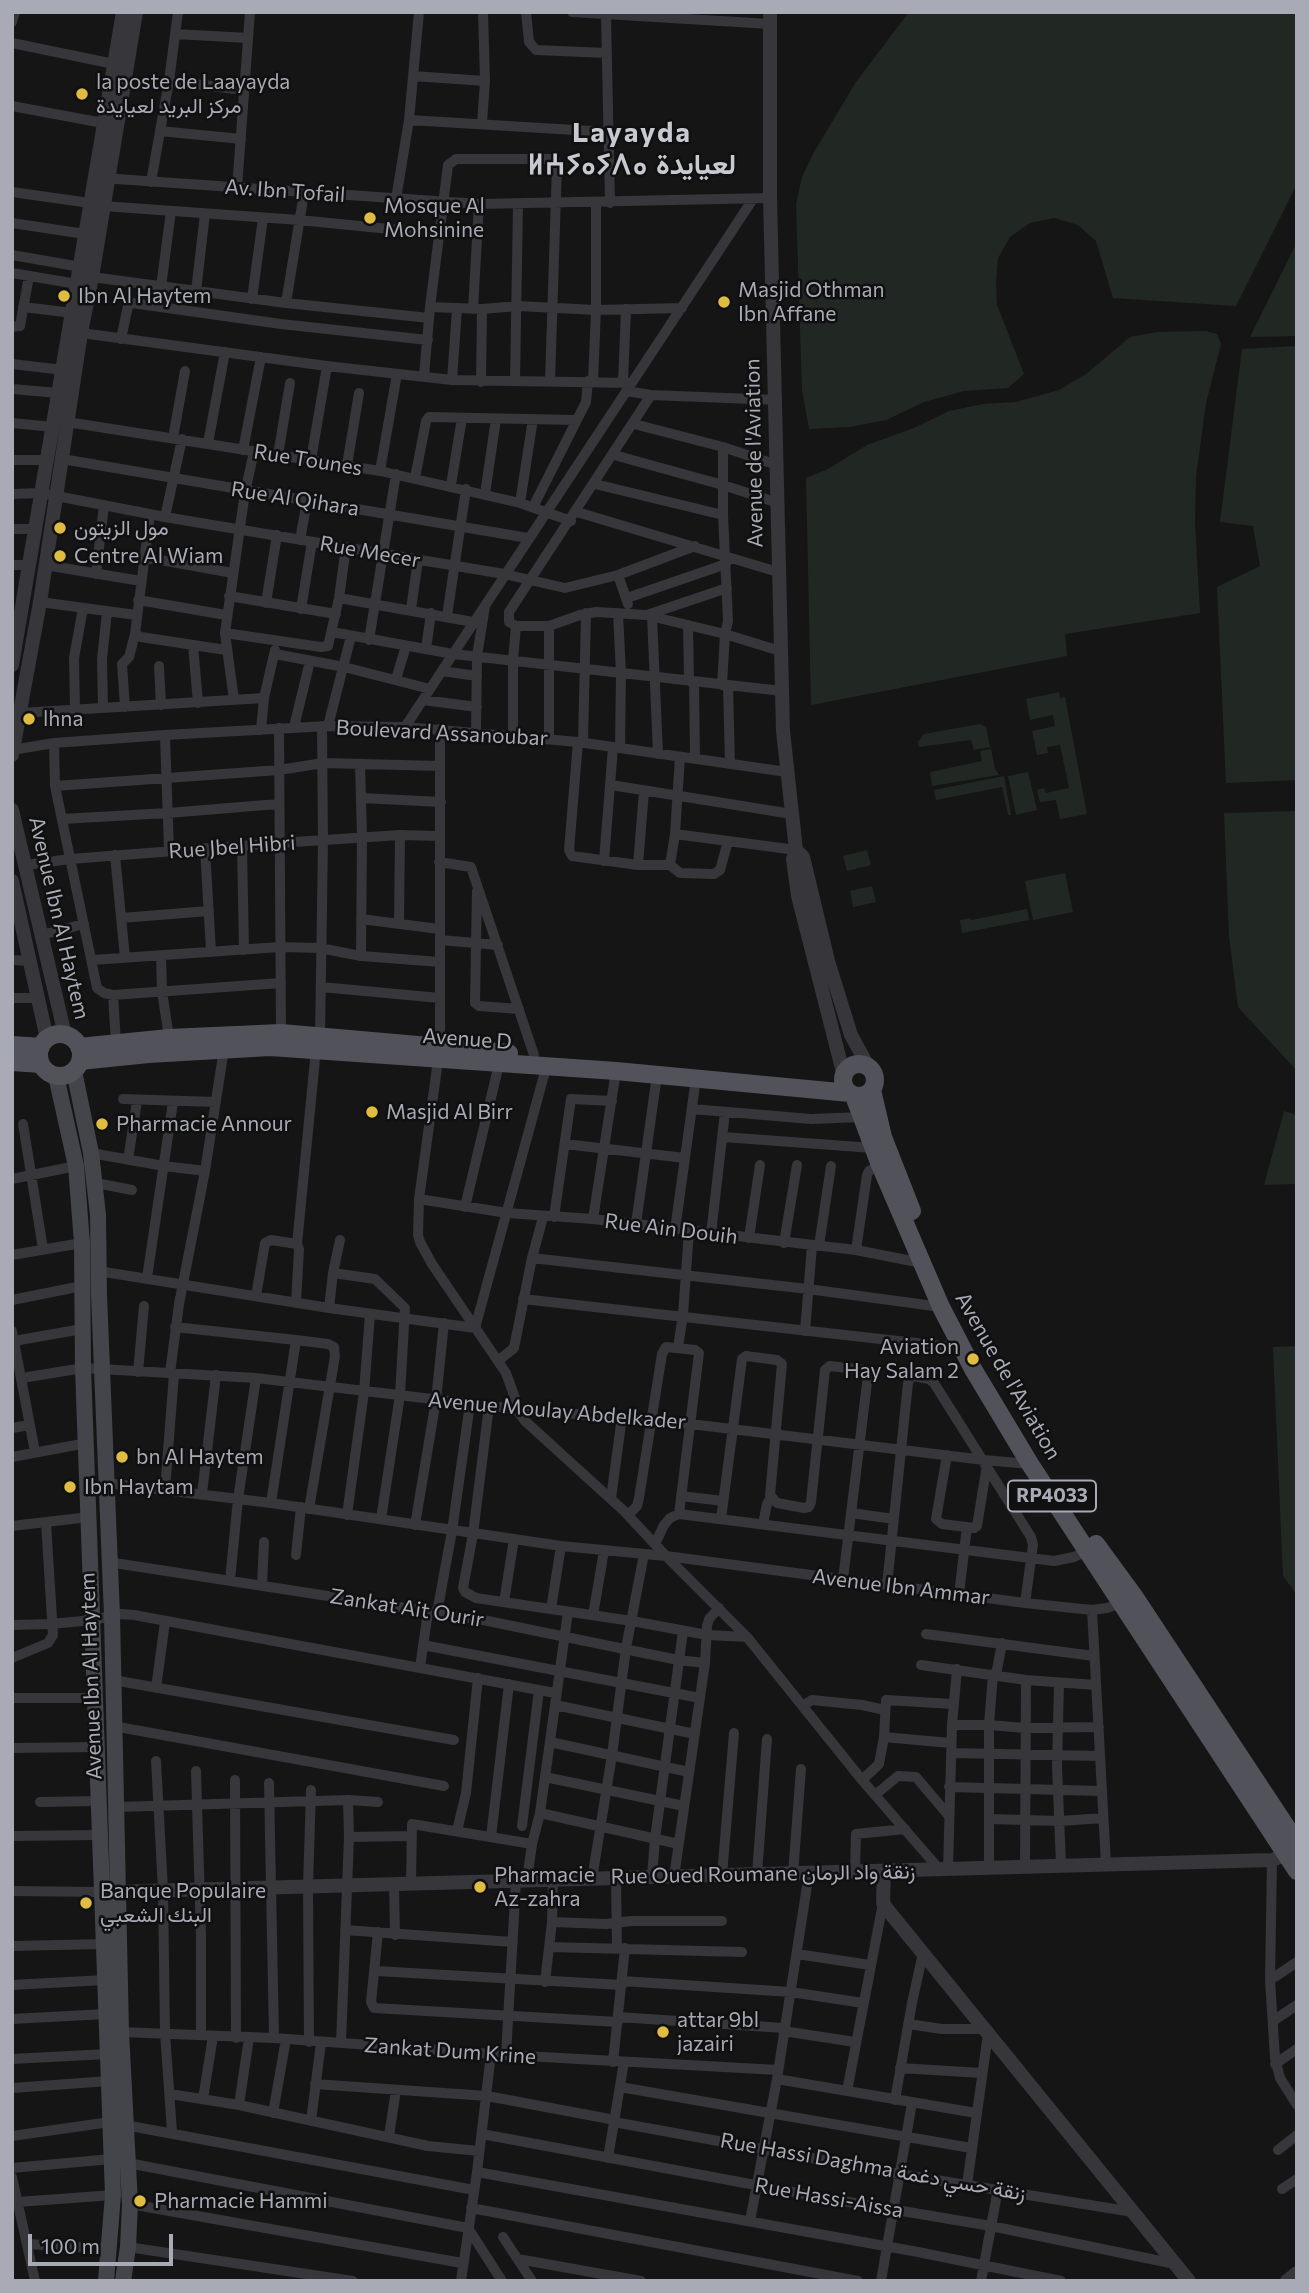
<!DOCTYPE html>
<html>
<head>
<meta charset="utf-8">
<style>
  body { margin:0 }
  #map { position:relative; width:1309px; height:2293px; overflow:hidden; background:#151516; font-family:Commissioner,sans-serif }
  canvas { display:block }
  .frame { position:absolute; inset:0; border:14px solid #a8aab5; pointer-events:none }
  .scale { position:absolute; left:28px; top:2234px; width:145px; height:32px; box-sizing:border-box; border:4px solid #a8aab5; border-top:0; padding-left:9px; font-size:21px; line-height:24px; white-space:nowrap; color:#a8aab5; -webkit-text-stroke:5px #101011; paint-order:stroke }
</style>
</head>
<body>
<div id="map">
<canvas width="1309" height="2293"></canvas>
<div class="frame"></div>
<div class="scale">100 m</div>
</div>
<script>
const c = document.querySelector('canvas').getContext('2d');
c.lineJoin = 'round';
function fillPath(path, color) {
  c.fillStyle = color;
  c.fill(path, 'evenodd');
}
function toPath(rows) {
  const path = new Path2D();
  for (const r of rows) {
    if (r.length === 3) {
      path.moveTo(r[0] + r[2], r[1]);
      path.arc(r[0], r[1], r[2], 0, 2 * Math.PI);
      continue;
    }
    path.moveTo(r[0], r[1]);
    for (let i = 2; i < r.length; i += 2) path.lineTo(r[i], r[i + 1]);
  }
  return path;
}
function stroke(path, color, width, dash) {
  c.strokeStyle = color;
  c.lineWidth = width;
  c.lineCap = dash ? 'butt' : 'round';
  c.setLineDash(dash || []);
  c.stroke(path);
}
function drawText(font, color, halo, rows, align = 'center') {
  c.font = font + ' Commissioner,Vazirmatn,"Noto Sans Tifinagh",sans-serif';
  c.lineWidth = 5;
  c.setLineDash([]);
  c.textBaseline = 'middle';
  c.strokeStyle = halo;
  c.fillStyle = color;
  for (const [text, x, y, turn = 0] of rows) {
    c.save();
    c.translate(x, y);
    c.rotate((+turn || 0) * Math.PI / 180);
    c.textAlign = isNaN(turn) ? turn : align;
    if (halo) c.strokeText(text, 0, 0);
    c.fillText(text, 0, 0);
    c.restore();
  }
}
fillPath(toPath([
  [909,12,1297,12,1297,184,1236,306,1113,298,1096,241,1078,225,1054,218,1030,223,1010,237,998,258,996,282,997,305,1024,374,1008,388,964,391,924,402,886,420,850,427,809,429,802,390,796,204,802,177,813,154,856,82],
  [1297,242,1297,336,1250,337],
  [1206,331,1217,334,1221,344,1206,403,1196,477,1195,523,1200,613,1065,634,1067,656,811,705,806,478,828,469,867,445,914,428,949,411,983,404,1016,402,1059,390,1086,374,1130,337,1157,332],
  [1297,346,1297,780,1226,783,1217,587,1260,566,1253,526,1220,522,1242,349],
  [1059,692,1060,698,1065,697,1087,814,1060,819,1056,800,1040,802,1037,790,1044,788,1046,793,1069,788,1060,745,1047,747,1048,753,1037,755,1032,731,1055,726,1053,715,1030,720,1026,699],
  [979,724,986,727,990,747,974,750,971,740,919,747,918,742,924,734],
  [991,749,995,769,999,775,932,786,930,772,982,761,980,751],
  [1028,772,1037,810,1016,815,1008,776],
  [1004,776,1011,815,1008,815,1002,787,936,800,934,790],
  [1297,811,1297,1071,1238,1007,1229,936,1224,813],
  [867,850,871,865,847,871,843,856],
  [1065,873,1073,912,1033,920,1025,881],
  [872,886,876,902,853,907,850,891],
  [1027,909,1029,920,962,933,960,920,970,918,971,920],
  [1284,1111,1297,1115,1297,1184,1264,1185],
  [1297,1346,1297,1595,1283,1576,1273,1347]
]), '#212823');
stroke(toPath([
  [526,12,529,42,536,50,607,53],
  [572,12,770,24],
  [606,15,610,203],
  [12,22,15,12],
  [175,34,248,38],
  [12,43,114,64],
  [413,76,485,81],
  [169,81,244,90],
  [12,106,103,123],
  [409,120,608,132],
  [482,123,485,81,483,12],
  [160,131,241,139],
  [102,178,479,204,770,198],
  [151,182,169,81,178,12],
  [237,188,250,12],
  [12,192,90,203],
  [396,199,409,120,419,12],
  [103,206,299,220,440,234],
  [12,223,85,234],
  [12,255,81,267],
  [12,273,77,284],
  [92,277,286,303,429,318],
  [161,287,171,211],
  [196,291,205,214],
  [252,299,263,218],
  [286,303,304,193],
  [23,307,73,313],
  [430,307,482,309,518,306,596,310,682,308],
  [473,309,479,204],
  [12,327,20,326,29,276],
  [81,333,327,366,452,380,631,383],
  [121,339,128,306,132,303,281,324,428,340],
  [12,364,63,370],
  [424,376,430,307,448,165,456,159,551,159,556,162,557,166,550,381],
  [452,380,457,309],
  [515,381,518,204],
  [593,381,596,310,596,203],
  [481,382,482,309],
  [623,382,626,309],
  [12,389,58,393],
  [626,391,651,395,777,400],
  [651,395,509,612,509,622,516,626,549,626,580,615,596,612,646,615,725,634,780,651],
  [67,422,380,471,520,503,571,521],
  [12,423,53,427],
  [634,424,723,447,777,465],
  [173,438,185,371],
  [208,443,225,352],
  [243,450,261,357],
  [278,455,290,383],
  [614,455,723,485,778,503],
  [62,459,528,538],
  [12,460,48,460],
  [311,460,327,366],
  [347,465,359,393],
  [380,471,397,374],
  [415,478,426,421,429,417,576,420],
  [595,484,723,515],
  [451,485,462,418],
  [12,494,41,493,165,517,504,574,565,588,618,575,695,546],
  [485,494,496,419],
  [520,503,533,419],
  [533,507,586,402,588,381],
  [577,512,778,572],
  [150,514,135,634,141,637,226,650],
  [165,517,182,439],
  [12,529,34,529],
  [300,540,307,501],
  [144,557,233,573],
  [12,565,29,565],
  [45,565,141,581],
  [96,574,104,505],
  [618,575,628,604],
  [229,596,336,614],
  [339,598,473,622],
  [627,598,726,564],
  [138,600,226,615],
  [40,602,136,615],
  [266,603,277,535],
  [301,609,312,542],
  [411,609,418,560],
  [618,613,621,673,620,748],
  [647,615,727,588],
  [447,616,466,489],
  [652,616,658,754],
  [688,625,689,681],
  [549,626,549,739],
  [332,632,453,654,782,691],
  [225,633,321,647,328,646,339,598,346,547],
  [369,640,396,474],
  [193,645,198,703],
  [426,649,431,613],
  [275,654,344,667,430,689],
  [159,666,161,705],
  [442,671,477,676],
  [396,679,406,646],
  [694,682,695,759],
  [722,685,725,634,728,621,723,515,723,447],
  [728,686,730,764],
  [234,700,225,633,245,492,254,452],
  [423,700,477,707],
  [125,707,122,664,129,657,135,634],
  [103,708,102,659,107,612],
  [75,709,74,658,83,608],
  [20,713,264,698],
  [328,726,351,636],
  [294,727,310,661],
  [405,727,753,199],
  [279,728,281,1033],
  [440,729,440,1046,419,1199,418,1235,420,1242,432,1264,506,1373,515,1398,516,1409,525,1421,624,1511,666,1556,747,1637,862,1780,940,1870],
  [261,730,264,698,275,650],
  [476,732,477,656,485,606],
  [165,735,169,851],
  [513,736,513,660,516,626],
  [578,742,569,850,572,856,638,865,670,865,680,873,714,874,720,870,728,841],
  [583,742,586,613],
  [54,743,55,786,97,988,104,993,113,995,281,983],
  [12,750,54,743,165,735,328,726,405,727,578,742,787,772],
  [360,764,362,837,361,956],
  [611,785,792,814],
  [55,786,279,770,323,763,440,766],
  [361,798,441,802],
  [62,819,168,813,278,804],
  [675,834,796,850],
  [242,846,244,950],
  [205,848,211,952],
  [115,855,125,958],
  [604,861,613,747],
  [439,862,471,867,534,1055],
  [26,865,70,859,279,843,400,835,439,836],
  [638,865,644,791],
  [670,865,675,834,680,757],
  [477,891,475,1003,479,1006,519,1009],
  [121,918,209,911],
  [361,919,439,929],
  [399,923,400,835],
  [41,935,84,924],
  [440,940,498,945],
  [161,956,162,991,169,1038],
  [12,960,30,961],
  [92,960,280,947,320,948,361,956,440,962],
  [321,987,440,998],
  [113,995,116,1043],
  [12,998,37,998],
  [320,1036,323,841,322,726],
  [123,1099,216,1102],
  [692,1109,811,1119,863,1117],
  [23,1124,43,1249],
  [723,1137,873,1148],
  [565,1144,685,1158],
  [91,1153,164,1166,205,1171],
  [128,1160,137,1101],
  [12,1179,76,1166],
  [96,1183,132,1190],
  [419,1199,507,1213,593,1219,856,1250,922,1263],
  [465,1207,499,1064],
  [554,1217,571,1099,612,1101],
  [593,1219,616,1071],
  [636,1224,657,1075],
  [675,1230,696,1078],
  [711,1234,725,1112],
  [749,1238,760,1165],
  [784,1243,797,1165],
  [297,1244,316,1049],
  [819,1246,831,1166],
  [856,1250,867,1175,869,1171,880,1165],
  [12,1255,82,1243],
  [532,1258,543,1217],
  [98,1271,329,1308,475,1328,546,1068],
  [333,1273,340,1240],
  [147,1278,173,1102],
  [256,1296,265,1243,271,1240,297,1244,299,1249,296,1303],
  [523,1299,961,1348],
  [12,1300,82,1286],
  [329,1308,333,1273,375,1279,405,1308,400,1395,381,1519],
  [175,1327,296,1340,328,1344,334,1347,335,1356,309,1509],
  [12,1331,35,1452],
  [805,1331,812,1246],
  [14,1341,82,1329],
  [678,1347,683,1315,689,1231],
  [498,1361,514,1348,532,1258,808,1289,941,1307],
  [138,1372,144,1306],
  [170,1373,179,1304,205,1171,224,1049],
  [22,1378,83,1368,256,1378,516,1409,691,1424,984,1460,1030,1464],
  [489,1406,473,1534,463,1588,465,1592,476,1598,632,1621,707,1635,747,1637],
  [12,1428,30,1425],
  [947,1455,936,1519,942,1524,974,1528,977,1526,987,1465],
  [12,1457,87,1443],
  [106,1483,271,1503,561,1546,666,1556,1025,1603,1092,1610,1107,1608,1126,1601],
  [165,1490,174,1374],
  [202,1494,216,1375],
  [681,1496,723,1501],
  [611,1498,622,1417],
  [271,1503,296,1340],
  [851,1513,894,1519],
  [347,1515,364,1392,370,1314],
  [628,1515,637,1506,639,1498,662,1354,666,1347,695,1350,699,1353,679,1514],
  [721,1519,742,1359,746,1356,777,1360,782,1364,770,1495,777,1503,804,1508,809,1507,811,1502,825,1370,830,1366,865,1370,868,1375,843,1579],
  [763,1524,767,1504,771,1497],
  [415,1525,436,1400,444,1323],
  [12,1526,89,1517],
  [655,1544,664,1525,670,1518,679,1514,1054,1561,1074,1557,1092,1548],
  [296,1555,301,1507],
  [108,1562,483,1620,678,1660,705,1663],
  [230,1580,238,1499,256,1378],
  [262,1585,264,1542],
  [887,1585,908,1383,910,1378,914,1376,929,1379,934,1383,1031,1537,1033,1545,1025,1603],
  [959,1594,967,1527],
  [504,1602,514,1539],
  [551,1609,561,1546],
  [1092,1610,1106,1864],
  [437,1613,452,1531,470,1404],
  [593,1615,604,1551],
  [12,1625,51,1624,93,1620,121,1614,134,1615,555,1693],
  [926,1634,1094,1656],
  [423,1645,700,1698],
  [12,1658,48,1643,53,1635,46,1522],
  [921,1665,1026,1680,1096,1685],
  [420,1667,428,1612],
  [996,1675,1002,1643],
  [113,1680,454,1740],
  [1059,1684,1057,1766,1061,1865],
  [156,1688,165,1622],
  [12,1698,95,1698],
  [555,1705,695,1734],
  [804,1705,812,1700,862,1705,885,1710],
  [952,1725,957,1669],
  [113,1726,444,1786],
  [884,1737,950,1743],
  [550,1742,689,1772],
  [12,1748,98,1747],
  [951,1753,1100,1756],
  [156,1761,163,1890,165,2033,172,2132],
  [196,1771,201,1936,201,2035],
  [545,1777,684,1806],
  [235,1780,236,2038],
  [862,1780,879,1764,884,1737,886,1700,953,1704],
  [269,1783,274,2038],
  [949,1787,1101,1791],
  [875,1795,898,1776,916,1777,949,1816],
  [40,1802,99,1801],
  [117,1807,348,1800,378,1802],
  [540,1813,679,1844],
  [989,1819,1060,1821,1103,1818],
  [522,1826,539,1690],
  [457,1831,466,1793,478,1678],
  [12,1836,100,1835],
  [349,1837,412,1836],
  [491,1837,509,1684],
  [1272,1860,1270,1980,1275,2058,1280,2078,1297,2105],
  [1025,1866,1026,1680],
  [948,1869,952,1725,989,1725,1025,1728,1099,1727],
  [989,1869,989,1725,993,1674],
  [855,1872,856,1834,905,1829],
  [757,1874,767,1739],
  [793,1874,801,1769],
  [722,1875,734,1733],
  [652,1877,655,1839,683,1631],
  [674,1877,705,1663,707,1626,709,1619,719,1608],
  [616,1878,617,1949],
  [592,1879,612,1755,626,1648,644,1554],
  [527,1880,532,1844,540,1813,568,1612],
  [411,1883,412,1824,532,1844],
  [394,1884,395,1935],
  [12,1891,101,1892],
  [552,1922,606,1924,631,1921,722,1921],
  [345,1930,513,1942],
  [378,1932,371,2002,374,2008,618,2022],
  [12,1946,104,1944],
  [549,1947,742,1952],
  [797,1954,870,1965],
  [376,1971,622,1985],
  [1270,1980,1297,1962],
  [622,1981,791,1992,863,2003],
  [545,1982,552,1922,553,1880],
  [12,1985,105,1980],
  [618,2017,784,2028],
  [12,2019,106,2014],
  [1273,2021,1297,2005],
  [908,2024,942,2029,984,2029],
  [783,2031,855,2042],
  [121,2032,274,2038,506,2055,778,2070],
  [309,2042,308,1886,311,1790],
  [341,2043,349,1837,348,1800],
  [506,2055,516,1881],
  [12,2059,108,2054],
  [613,2062,625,1948],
  [1275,2064,1297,2049],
  [900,2068,982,2073],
  [777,2079,976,2113],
  [315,2084,487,2096,615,2120],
  [620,2087,971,2148],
  [12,2088,109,2081],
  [847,2091,883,1903],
  [170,2094,239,2105,428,2146,479,2151],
  [203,2099,213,2036],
  [895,2100,912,2003,923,1953],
  [239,2105,249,2038],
  [273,2113,286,2039],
  [311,2121,321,2043],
  [614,2122,899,2174,1133,2212],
  [125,2125,474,2190],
  [482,2134,825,2198,991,2226,1175,2264],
  [12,2136,110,2122],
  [389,2136,396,2090],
  [1278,2150,1297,2135],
  [608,2158,624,2062],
  [128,2163,468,2228,502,2281],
  [12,2168,112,2159],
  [477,2172,918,2252,1061,2281],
  [12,2177,35,2281],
  [967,2185,988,2034],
  [1282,2189,1297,2179],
  [18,2202,113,2195],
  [130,2204,462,2263],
  [471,2208,858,2281],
  [750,2221,777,2079,809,1873],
  [503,2237,532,2281],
  [28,2244,110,2249],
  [128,2247,353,2281],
  [518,2259,641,2281],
  [461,2281,477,2172,491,2054],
  [881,2281,912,2103],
  [981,2281,998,2189]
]), '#36363b', 10);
stroke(toPath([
  [770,12,770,198,783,731,796,850,793,859,798,896,844,1076],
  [12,665,123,12],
  [12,755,40,602,81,333,92,277,136,12],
  [12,810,65,1035],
  [796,850,803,857,828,961,851,1035,869,1068],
  [12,881,47,1039],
  [884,1871,883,1903,887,1909,1189,2281],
  [107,1892,1272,1860,1296,1851],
  [1287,2281,1297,2273]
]), '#36363b', 14);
stroke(toPath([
  [74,1071,91,1153,98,1215,99,1295,112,1616,121,2032,130,2204,128,2247,123,2281],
  [56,1076,76,1166,82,1243,83,1368,113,2195,106,2281]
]), '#44454b', 16);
stroke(toPath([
  [60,1055,21],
  [12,1045,41,1047],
  [79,1047,169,1038,281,1033,509,1053],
  [80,1061,148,1054,270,1047,616,1071,850,1093],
  [12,1062,41,1064],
  [859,1080,16],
  [872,1090,883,1137,912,1211],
  [854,1096,880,1165,941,1307,973,1369,1030,1464,1297,1871],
  [1096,1544,1134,1596,1297,1843]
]), '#52535a', 18);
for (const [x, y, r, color] of [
  [82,94,7,"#e0bc43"],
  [370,218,7,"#e0bc43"],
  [64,296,7,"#e0bc43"],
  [724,302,7,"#e0bc43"],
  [60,528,7,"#e0bc43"],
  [60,556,7,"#e0bc43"],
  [29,719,7,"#e0bc43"],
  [372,1112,7,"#e0bc43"],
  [102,1124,7,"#e0bc43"],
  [973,1359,7,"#e0bc43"],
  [122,1457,7,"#e0bc43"],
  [70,1487,7,"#e0bc43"],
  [480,1887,7,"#e0bc43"],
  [86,1903,7,"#e0bc43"],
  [663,2032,7,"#e0bc43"],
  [140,2201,7,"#e0bc43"]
]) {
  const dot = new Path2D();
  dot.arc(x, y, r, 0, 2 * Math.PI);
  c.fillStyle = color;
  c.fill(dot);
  stroke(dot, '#101011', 2.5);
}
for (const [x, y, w] of [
  [1052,1496,88]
]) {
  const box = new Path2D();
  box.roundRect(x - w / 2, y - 15.5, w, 31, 5);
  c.fillStyle = '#101011';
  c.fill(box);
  stroke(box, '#a8aab5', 2);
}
drawText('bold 19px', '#a8aab5', null, [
  ["RP4033",1052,1496]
]);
drawText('21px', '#a8aab5', '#101011', [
  ["la poste de Laayayda",96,82],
  ["مركز البريد لعيايدة",96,106],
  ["Mosque Al",384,206],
  ["Mohsinine",384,230],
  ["Masjid Othman",738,290],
  ["Ibn Affane",738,314],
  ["Ibn Al Haytem",78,296],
  ["مول الزيتون",74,528],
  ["Centre Al Wiam",74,556],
  ["lhna",43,719],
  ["Masjid Al Birr",386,1112],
  ["Pharmacie Annour",116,1124],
  ["Aviation",959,1347,"right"],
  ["Hay Salam 2",959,1371,"right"],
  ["bn Al Haytem",136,1457],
  ["Ibn Haytam",84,1487],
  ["Pharmacie",494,1875],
  ["Az-zahra",494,1899],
  ["Banque Populaire",100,1891],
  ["البنك الشعبي",100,1915],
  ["attar 9bl",677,2020],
  ["jazairi",677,2044],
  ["Pharmacie Hammi",154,2201]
], 'left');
drawText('21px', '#a8aab5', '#101011', [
  ["Av. Ibn Tofail",285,191,4],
  ["Avenue de l'Aviation",754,453,-91],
  ["Rue Tounes",308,460,9],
  ["Rue Al Qihara",295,499,9],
  ["Rue Mecer",370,552,10],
  ["Boulevard Assanoubar",442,733,3],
  ["Rue Jbel Hibri",232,847,-4],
  ["Avenue Ibn Al Haytem",59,918,77],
  ["Avenue D",467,1039,4],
  ["Rue Ain Douih",671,1229,7],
  ["Avenue de l'Aviation",1008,1376,60],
  ["Avenue Moulay Abdelkader",557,1411,5],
  ["Avenue Ibn Ammar",901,1587,7],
  ["Zankat Ait Ourir",407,1608,9],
  ["Avenue Ibn Al Haytem",91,1676,-92],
  ["Rue Oued Roumane زنقة واد الرمان",763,1874,-1],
  ["Zankat Dum Krine",450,2051,4],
  ["Rue Hassi Daghma زنقة حسي دغمة",873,2167,10],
  ["Rue Hassi-Aissa",829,2198,10]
]);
c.letterSpacing = '2px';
drawText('bold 28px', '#c8cad2', '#101011', [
  ["Layayda",632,133],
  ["ⵍⵄⵢⴰⵢⴷⴰ لعيايدة",632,165]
]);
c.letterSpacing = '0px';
</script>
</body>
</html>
